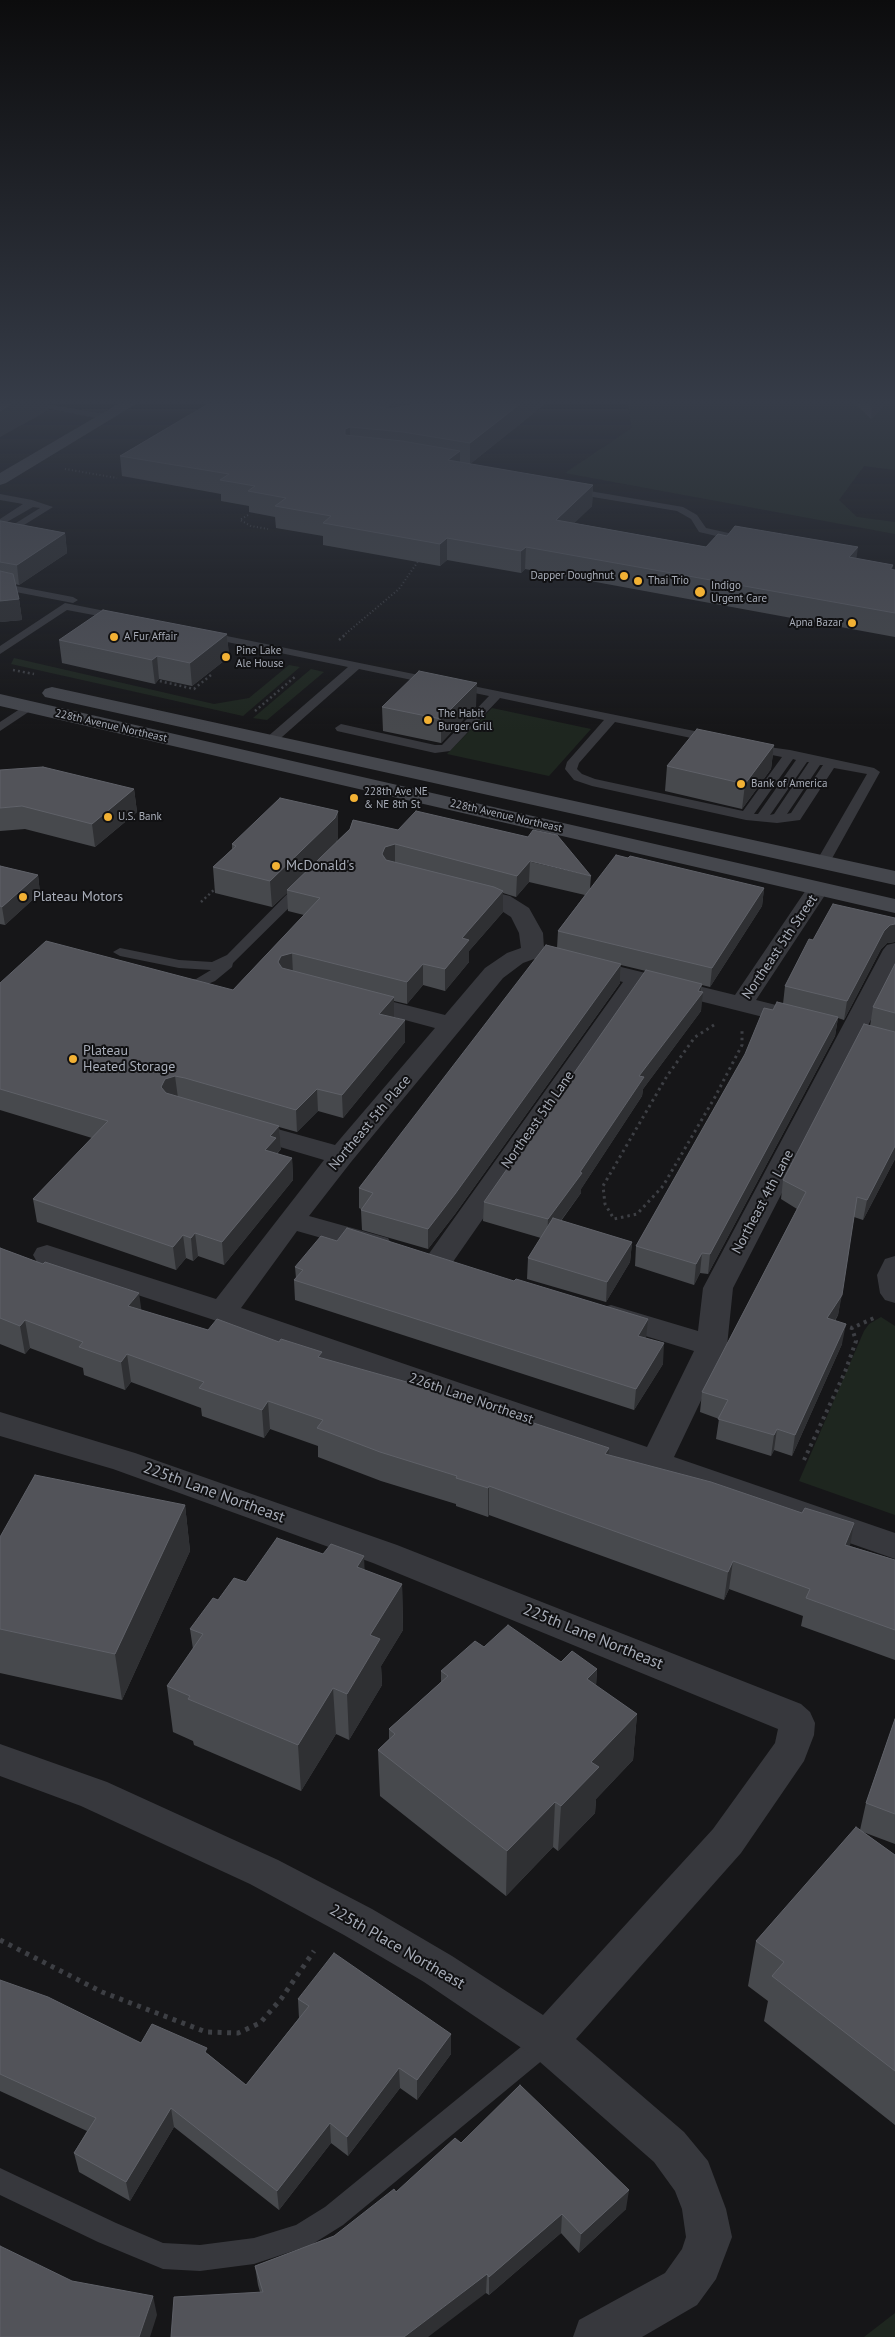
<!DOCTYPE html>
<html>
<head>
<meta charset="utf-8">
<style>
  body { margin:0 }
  canvas { display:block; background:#161618 }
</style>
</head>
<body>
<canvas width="895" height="2337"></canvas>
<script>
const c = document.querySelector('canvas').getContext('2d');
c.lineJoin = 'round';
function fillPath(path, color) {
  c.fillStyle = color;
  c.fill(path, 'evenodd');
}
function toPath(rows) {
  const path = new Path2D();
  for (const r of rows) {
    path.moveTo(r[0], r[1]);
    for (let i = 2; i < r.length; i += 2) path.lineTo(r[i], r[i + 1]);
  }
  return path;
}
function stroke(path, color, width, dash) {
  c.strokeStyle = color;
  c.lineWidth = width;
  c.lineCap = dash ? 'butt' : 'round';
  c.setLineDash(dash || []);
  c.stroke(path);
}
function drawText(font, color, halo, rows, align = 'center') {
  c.font = font + ' "PT Sans",sans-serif';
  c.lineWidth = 4;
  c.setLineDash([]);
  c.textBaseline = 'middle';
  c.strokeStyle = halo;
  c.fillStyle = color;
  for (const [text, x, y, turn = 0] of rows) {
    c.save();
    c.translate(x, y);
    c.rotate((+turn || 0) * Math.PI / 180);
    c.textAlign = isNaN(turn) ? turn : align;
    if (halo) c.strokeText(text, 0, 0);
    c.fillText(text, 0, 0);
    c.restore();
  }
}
fillPath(toPath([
  [628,404,895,404,895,470,864,466,839,500,857,517,895,522,895,534,565,473,632,428],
  [14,658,214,704,249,698,289,665,300,667,243,716,11,664],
  [311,669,324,672,267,720,253,718],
  [492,708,591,729,549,776,447,754],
  [881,1317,895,1326,895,1515,799,1481,864,1331,869,1324],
  [895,2313,895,2337,864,2337]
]), '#1e261f');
stroke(toPath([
  [65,469,117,478],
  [248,515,240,520,251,526,268,529],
  [343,636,399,589,419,560]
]), '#3d3f44', 2, [1, 2.5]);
stroke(toPath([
  [339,640,345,635],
  [13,670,34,674],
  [155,680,194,689,211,675],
  [255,711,296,676],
  [201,902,217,887]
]), '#3d3f44', 2.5, [2, 3]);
stroke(toPath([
  [714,1025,695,1037,667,1076,603,1186,605,1204,614,1219,637,1214,663,1186,715,1097,742,1045,742,1031]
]), '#3d3f44', 3, [2.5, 4]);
stroke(toPath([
  [843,1325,852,1328,876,1317],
  [804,1460,845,1372,856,1341,852,1328]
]), '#3d3f44', 4, [3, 4.5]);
stroke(toPath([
  [0,1940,102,1992,206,2032,238,2033,260,2023,281,1999,314,1951]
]), '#3d3f44', 5, [4, 5.5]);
fillPath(toPath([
  [23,404,45,404,107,414,111,417,107,420,23,404],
  [572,488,683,507,697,515,706,528,742,536,743,538,738,541,699,532,691,519,677,511,569,493,569,489,572,488],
  [0,494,32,500,53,507,0,540,0,533,40,508,33,507,0,526,0,519,23,504,0,500,0,494],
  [0,583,73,597,78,600,73,603,0,589,0,583],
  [65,603,120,614,125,617,120,620,67,610,0,654,0,646,65,603],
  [207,632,719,736,721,739,719,742,715,743,615,722,579,763,577,769,582,774,595,779,743,811,782,757,747,750,745,747,747,744,790,750,874,768,880,772,830,862,823,866,816,862,867,774,834,768,800,820,777,823,746,820,592,786,574,780,565,769,567,762,604,720,500,698,450,751,435,753,337,731,335,728,341,724,435,745,442,745,489,696,359,669,274,744,270,745,266,744,264,741,266,738,348,667,203,637,201,635,207,632],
  [793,759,796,760,758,814,754,814,793,759],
  [807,762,809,762,774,814,770,815,807,762],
  [820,765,823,765,791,813,787,814,820,765],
  [29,703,35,707,33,709,0,731,0,722,29,703],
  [302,883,307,884,309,887,307,890,233,963,232,967,215,981,203,986,180,988,173,984,180,980,196,979,211,970,179,968,120,956,113,952,120,948,179,960,212,962,227,955,297,884,302,883],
  [547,2029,556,2033,559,2041,556,2049,343,2225,311,2245,254,2264,200,2271,163,2269,98,2242,0,2195,0,2168,116,2223,163,2243,200,2245,254,2238,296,2225,325,2207,538,2033,547,2029]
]), '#37383d');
fillPath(toPath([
  [818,882,826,884,829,889,756,1000,808,1013,812,1018,808,1023,799,1026,644,987,448,1269,438,1272,428,1269,423,1262,623,982,534,959,523,963,503,978,351,1162,309,1216,388,1238,392,1245,388,1252,378,1254,297,1231,241,1308,647,1447,694,1351,600,1322,596,1315,600,1308,611,1305,698,1331,703,1288,883,950,887,945,895,943,895,973,733,1288,727,1346,674,1457,895,1533,895,1559,211,1319,37,1262,33,1255,37,1248,47,1245,216,1299,324,1160,236,1134,232,1128,236,1122,245,1120,335,1145,435,1028,349,1005,346,1000,349,995,358,993,445,1015,485,968,507,953,521,948,519,933,511,917,494,906,458,897,455,892,458,887,466,885,510,896,529,908,543,933,544,948,735,995,810,884,818,882],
  [895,1256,895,1303,885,1300,880,1293,877,1275,885,1259,895,1256],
  [0,1412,135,1453,397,1545,801,1704,810,1712,815,1723,814,1735,804,1761,741,1853,576,2039,684,2132,708,2161,726,2209,732,2237,716,2279,697,2305,642,2337,573,2337,579,2320,665,2273,682,2249,686,2237,682,2209,675,2191,654,2162,532,2055,424,1982,344,1935,250,1884,81,1806,0,1776,0,1744,107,1782,278,1860,372,1909,452,1956,543,2015,713,1829,775,1743,778,1729,373,1563,113,1469,0,1436,0,1412]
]), '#37383d');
fillPath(toPath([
  [118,404,136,404,6,483,0,485,0,473,118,404],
  [52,687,895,871,895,885,45,697,42,693,45,689,52,687],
  [0,694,895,899,895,913,0,706,0,694]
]), '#45474d');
fillPath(toPath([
  [208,404,545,404,470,464,593,485,592,506,574,523,706,547,856,559,893,565,892,570,895,570,895,637,525,569,521,573,447,560,440,566,323,545,323,536,276,528,275,517,249,512,249,506,221,501,221,494,122,476,120,456],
  [856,404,886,404,871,419],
  [0,521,65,533,67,553,19,585,15,584,19,599,22,620,0,622],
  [227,634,229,657,192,686,159,679,155,684,62,663,59,640],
  [476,706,441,743,383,731,382,707],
  [774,745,771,769,742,809,665,791,667,766],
  [0,770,134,789,137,812,95,847,25,829,0,831],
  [338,811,338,837,337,841,350,829,353,820,591,876,590,888,764,888,762,906,710,987,702,985,701,1011,643,1089,642,1096,581,1189,581,1193,561,1221,632,1242,630,1262,606,1302,527,1279,528,1258,541,1238,483,1221,484,1202,646,971,621,965,620,983,455,1214,428,1249,362,1230,361,1210,361,1209,359,1208,359,1188,557,948,558,931,585,895,529,882,516,897,503,893,503,912,469,951,469,962,445,991,423,985,407,1004,394,1001,394,1018,405,1020,405,1042,343,1118,318,1111,297,1132,279,1127,281,1149,277,1154,292,1158,293,1180,224,1265,198,1256,193,1261,186,1258,176,1270,37,1222,33,1199,92,1138,0,1110,0,983,233,990,304,915,288,911,287,893,272,907,215,893,213,867,232,849,232,844],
  [0,866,38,875,40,893,5,925,0,924],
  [895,918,895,942,887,943,881,949,844,1020,838,1018,835,1036,708,1274,700,1273,694,1285,635,1266,636,1246,773,1010,783,1004,785,986,813,940],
  [895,964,895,1159,863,1220,854,1217,838,1315,835,1321,842,1344,792,1456,774,1450,771,1456,716,1439,719,1419,700,1412,702,1392,797,1209,781,1199,783,1180,870,1026,873,1007],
  [0,1248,43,1264,141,1310,208,1330,322,1358,608,1455,850,1546,895,1560,895,1660,801,1626,803,1616,729,1589,724,1600,489,1515,488,1517,456,1506,456,1504,381,1481,318,1457,318,1446,270,1429,264,1438,202,1416,201,1408,131,1382,125,1390,84,1375,83,1368,30,1348,25,1354,0,1344],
  [295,1267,646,1338,663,1364,634,1410,295,1300,294,1280,296,1278],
  [185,1505,190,1551,122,1700,0,1673,0,1537],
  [364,1570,402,1584,403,1630,381,1666,382,1685,349,1740,336,1734,301,1791,194,1745,193,1741,173,1732,167,1686,193,1649,190,1629,218,1600,246,1582],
  [484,1647,597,1669,596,1686,637,1714,633,1760,596,1799,595,1813,558,1851,553,1847,506,1896,380,1796,378,1750,389,1739,389,1729,441,1682,441,1671],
  [895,1719,895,1844,863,1832,895,1855,895,2125,764,2021,768,2001,748,1986,756,1941,860,1830,866,1803],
  [0,1980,141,2043,208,2054,246,2085,299,2018,298,1999,451,2034,451,2054,417,2100,400,2088,348,2156,331,2143,279,2210,174,2127,130,2201,79,2172,74,2153,87,2131,0,2091],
  [461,2143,626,2209,579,2253,561,2233,489,2295,486,2293,260,2292,258,2285,255,2266,334,2236,396,2192]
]), '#47494d');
fillPath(toPath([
  [11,404,47,404,47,411,0,437,0,411],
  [389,404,428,404,389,419],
  [520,404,545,404,470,464,470,443],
  [872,404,886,404,871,419],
  [350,427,350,447,345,449,345,429],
  [460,451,460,472,448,460],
  [593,485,592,506,555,542,556,520],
  [65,533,67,553,19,585,17,565],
  [447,538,447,560,440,566,440,544],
  [526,547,525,569,521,573,521,551],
  [858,547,855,569,849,557],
  [19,599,22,620,0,622,0,601],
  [227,634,229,657,192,686,190,663],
  [157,656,159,679,155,684,152,660],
  [477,683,476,706,441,743,441,719],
  [774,745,771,769,742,809,745,784],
  [134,789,137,812,95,847,92,824],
  [338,811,338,837,336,843,287,890,287,893,272,907,270,881],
  [395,844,395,865,385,868,382,854,385,847],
  [530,861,529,882,516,897,517,876],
  [38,875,40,893,5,925,2,907],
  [764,888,762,906,710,987,712,968],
  [503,891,503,912,469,951,469,962,445,991,445,969,462,938],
  [895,924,895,942,887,943,881,949,844,1020,847,1001,884,931,890,925],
  [292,953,293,974,279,984,278,962,281,956],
  [423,964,423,985,407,1004,407,982],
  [621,964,620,983,455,1214,428,1249,428,1229],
  [702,984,701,993,703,992,701,1011,643,1089,642,1096,581,1189,581,1193,547,1239,548,1219,639,1076],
  [394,997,394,1019,379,1014],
  [838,1017,835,1036,708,1274,710,1254],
  [405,1020,405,1042,343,1118,342,1095],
  [175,1076,178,1098,163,1109,161,1087,165,1079],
  [317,1089,318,1111,297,1132,296,1110],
  [279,1126,281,1149,277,1153,277,1160,265,1150,270,1136],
  [895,1146,895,1159,863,1220,867,1200],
  [292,1158,293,1180,224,1265,222,1242],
  [195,1233,198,1256,193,1261,191,1238],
  [183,1235,186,1258,176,1270,173,1247],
  [632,1242,630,1262,606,1302,607,1282],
  [702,1253,700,1273,694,1285,696,1264],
  [139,1293,143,1321,128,1306],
  [842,1295,838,1315,823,1339,827,1318],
  [648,1319,646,1339,638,1336],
  [25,1320,30,1348,25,1354,20,1326],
  [846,1324,842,1344,792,1456,795,1435],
  [664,1343,663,1364,634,1410,636,1389],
  [127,1354,131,1382,125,1390,121,1362],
  [268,1401,270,1429,264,1438,262,1410],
  [777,1429,774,1450,771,1456,774,1435],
  [609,1448,607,1476,605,1454],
  [489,1486,489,1515,488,1517,488,1488],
  [185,1505,190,1551,122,1700,115,1654],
  [854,1523,849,1552,845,1545],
  [364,1556,366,1602,357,1567],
  [733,1561,729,1589,724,1600,728,1572],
  [402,1584,403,1630,381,1666,382,1685,349,1740,347,1694,370,1635],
  [597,1669,594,1715,587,1679],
  [333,1688,336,1734,301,1791,298,1745],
  [637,1714,633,1760,596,1799,595,1813,558,1851,561,1806,591,1762],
  [555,1802,553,1847,506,1896,507,1851],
  [451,2034,451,2054,417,2100,417,2080],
  [399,2068,400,2088,348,2156,347,2137],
  [171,2108,174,2127,130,2201,126,2182],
  [330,2123,331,2143,279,2210,277,2191],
  [629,2190,626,2209,579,2253,581,2234],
  [562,2214,561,2233,489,2295,489,2277],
  [487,2274,486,2293,428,2337,404,2337],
  [153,2296,157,2315,150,2337,139,2337]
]), '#2f3033');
const building = toPath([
  [0,404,11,404,0,411,0,404],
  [208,404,365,404,389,409,416,404,520,404,470,443,403,432,350,427,345,429,345,435,402,441,460,451,448,460,593,485,556,520,706,547,718,534,727,536,735,526,858,547,849,557,893,565,890,569,895,570,895,613,526,547,521,551,447,538,440,544,323,523,331,516,275,506,286,498,248,491,255,486,220,480,229,474,120,456,208,404],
  [0,521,1,521,65,533,17,565,0,562,0,521],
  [0,571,13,574,19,599,0,601,0,571],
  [103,610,227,634,190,663,157,656,152,660,59,640,103,610],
  [419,671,477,683,441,719,382,707,419,671],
  [697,729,774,745,745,784,667,766,697,729],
  [43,767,134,789,92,824,22,806,0,808,0,770,43,767],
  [280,798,338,811,335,818,270,881,213,867,236,846,232,844,280,798],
  [416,811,528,837,533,830,557,835,591,876,530,861,517,876,395,844,385,847,382,854,386,860,494,887,503,891,462,938,469,940,445,969,423,964,407,982,292,953,281,956,278,962,282,968,394,997,379,1014,405,1020,342,1095,317,1089,296,1110,185,1078,175,1076,165,1079,161,1087,166,1093,279,1126,270,1136,276,1138,265,1150,292,1158,222,1242,195,1233,191,1238,183,1235,173,1247,33,1199,108,1121,0,1089,0,983,46,941,233,990,320,898,287,890,350,829,353,820,398,830,416,811],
  [616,855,628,858,630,856,764,888,712,968,558,931,616,855],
  [0,866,38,875,2,907,0,906,0,866],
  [833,904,895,918,895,924,890,925,884,931,847,1001,785,986,809,939,813,940,833,904],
  [546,945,621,964,455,1194,428,1229,361,1210,373,1193,359,1188,546,945],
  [895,964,895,1013,873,1007,895,964],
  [646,970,702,984,698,991,703,992,639,1076,644,1077,580,1172,582,1173,548,1219,484,1202,646,970],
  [777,1002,838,1017,710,1254,702,1253,696,1264,636,1246,745,1054,764,1008,773,1010,777,1002],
  [864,1024,895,1032,895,1146,867,1200,857,1197,842,1295,827,1318,846,1324,795,1435,777,1429,774,1435,718,1419,728,1400,702,1392,806,1192,783,1180,864,1024],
  [553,1218,632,1242,607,1282,528,1258,553,1218],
  [347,1228,514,1281,516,1279,648,1319,638,1336,664,1343,636,1389,294,1280,303,1270,295,1267,321,1236,337,1241,347,1228],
  [0,1248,43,1264,45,1262,139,1293,128,1306,208,1330,217,1319,279,1342,281,1339,322,1352,318,1357,428,1388,609,1448,605,1454,711,1482,802,1513,805,1508,854,1523,845,1545,895,1560,895,1630,806,1598,810,1589,733,1561,728,1572,489,1486,488,1488,456,1478,457,1476,380,1452,317,1428,323,1420,268,1401,262,1410,199,1388,204,1382,127,1354,121,1362,79,1347,83,1342,25,1320,20,1326,0,1318,0,1248],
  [35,1475,185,1505,115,1654,0,1629,0,1537,35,1475],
  [277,1538,323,1554,331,1544,364,1556,357,1567,402,1584,370,1635,380,1639,347,1694,333,1688,298,1745,188,1699,190,1696,167,1686,203,1634,190,1629,213,1598,218,1600,234,1578,246,1582,277,1538],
  [508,1625,561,1662,572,1651,597,1669,587,1679,637,1714,591,1762,599,1767,561,1806,555,1802,507,1851,378,1750,395,1734,389,1729,448,1676,441,1671,475,1641,484,1647,508,1625],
  [895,1719,895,1814,866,1803,895,1719],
  [856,1827,895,1855,895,2071,772,1976,784,1962,756,1941,856,1827],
  [334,1953,451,2034,417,2080,399,2068,347,2137,330,2123,277,2191,171,2108,126,2182,74,2153,96,2118,0,2074,0,1980,48,1997,141,2043,152,2024,207,2048,205,2052,246,2085,309,2006,298,1999,334,1953],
  [520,2085,629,2190,581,2234,562,2214,489,2277,487,2274,404,2337,171,2337,174,2297,263,2292,255,2266,334,2236,394,2189,396,2192,455,2138,461,2143,520,2085],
  [0,2246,72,2281,153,2296,139,2337,0,2337,0,2246]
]);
fillPath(building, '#525359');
stroke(building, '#5f6168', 1);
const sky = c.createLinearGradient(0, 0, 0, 731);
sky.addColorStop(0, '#0c0c0d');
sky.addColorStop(0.55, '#363c48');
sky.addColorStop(1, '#363c4800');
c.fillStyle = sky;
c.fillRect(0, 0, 895, 731);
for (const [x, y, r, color] of [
  [624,576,5,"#f2b134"],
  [638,581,5,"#f2b134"],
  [700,592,6,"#f2b134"],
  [852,623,5,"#f2b134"],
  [114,637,5,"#f2b134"],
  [226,657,5,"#f2b134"],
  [428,720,5,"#f2b134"],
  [741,784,5,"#f2b134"],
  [354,798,5,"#f2b134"],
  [108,817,5,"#f2b134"],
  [276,866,5,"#f2b134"],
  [23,897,5,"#f2b134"],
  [73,1059,5,"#f2b134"]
]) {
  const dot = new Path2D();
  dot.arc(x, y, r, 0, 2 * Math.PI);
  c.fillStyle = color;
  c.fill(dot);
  stroke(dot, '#111113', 2);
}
drawText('11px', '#a8adb8', '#111113', [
  ["Dapper Doughnut",614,576,"right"],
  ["Thai Trio",648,581],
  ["Indigo",711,586],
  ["Urgent Care",711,599],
  ["Apna Bazar",842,623,"right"],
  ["A Fur Affair",124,637],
  ["Pine Lake",236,651],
  ["Ale House",236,664],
  ["The Habit",438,714],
  ["Burger Grill",438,727],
  ["Bank of America",751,784],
  ["228th Ave NE",364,792],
  ["& NE 8th St",364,805],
  ["U.S. Bank",118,817]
], 'left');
drawText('11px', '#a8adb8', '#111113', [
  ["228th Avenue Northeast",111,726,13],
  ["228th Avenue Northeast",506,816,13]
]);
drawText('14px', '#a8adb8', '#111113', [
  ["McDonald's",286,866],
  ["Plateau Motors",33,897],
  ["Plateau",83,1051],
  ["Heated Storage",83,1067]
], 'left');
drawText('14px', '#a8adb8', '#111113', [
  ["Northeast 5th Street",780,947,-56],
  ["Northeast 5th Lane",538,1120,-55],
  ["Northeast 5th Place",370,1123,-50],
  ["Northeast 4th Lane",763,1202,-62],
  ["226th Lane Northeast",471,1399,19]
]);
drawText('16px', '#a8adb8', '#111113', [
  ["225th Lane Northeast",214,1493,20],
  ["225th Lane Northeast",593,1637,22],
  ["225th Place Northeast",397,1947,30]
]);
</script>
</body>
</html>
